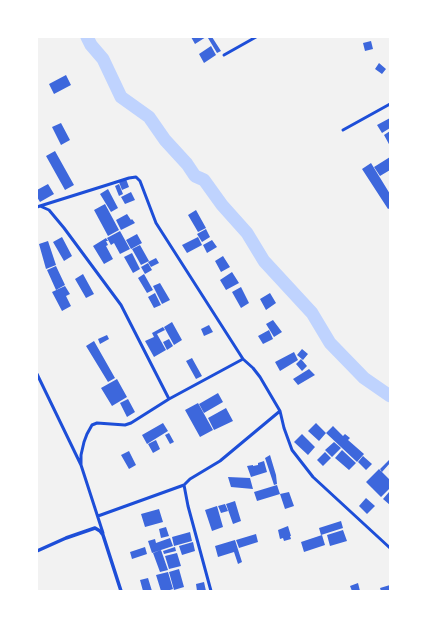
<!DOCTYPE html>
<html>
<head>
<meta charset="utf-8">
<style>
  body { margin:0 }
  #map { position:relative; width:427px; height:628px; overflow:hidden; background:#f2f2f2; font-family:Roboto,sans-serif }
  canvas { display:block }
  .frame { position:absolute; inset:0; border:38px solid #fff; pointer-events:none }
</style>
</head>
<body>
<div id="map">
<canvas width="427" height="628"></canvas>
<div class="frame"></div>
</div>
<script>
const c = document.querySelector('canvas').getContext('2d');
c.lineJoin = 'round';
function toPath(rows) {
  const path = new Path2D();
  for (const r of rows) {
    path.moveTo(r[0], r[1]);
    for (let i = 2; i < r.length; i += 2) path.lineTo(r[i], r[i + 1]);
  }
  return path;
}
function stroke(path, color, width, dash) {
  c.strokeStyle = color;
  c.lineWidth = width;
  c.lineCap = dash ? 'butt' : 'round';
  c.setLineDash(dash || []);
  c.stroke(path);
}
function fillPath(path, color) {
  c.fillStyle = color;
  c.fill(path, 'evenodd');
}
stroke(toPath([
  [87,37,91,45,103,59,121,97,149,117,165,140,187,164,195,176,204,180,222,205,247,233,264,261,312,313,330,343,364,378,390,396]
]), '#bfd3fe', 13);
fillPath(toPath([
  [191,37,206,37,195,44],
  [210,37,212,37,221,51,217,53,208,38],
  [371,41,373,49,365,51,363,43],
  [211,46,216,55,204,63,199,54],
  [379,63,386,69,382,74,375,69],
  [66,75,71,85,54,94,49,84],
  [390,118,390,128,382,133,377,125],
  [61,123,70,140,61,145,52,127],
  [390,131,390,146,384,135],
  [55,151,74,185,65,190,46,156],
  [390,157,390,170,380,176,374,167],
  [371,163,390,194,390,208,388,209,362,169],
  [126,179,129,187,122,190,119,182],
  [48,184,54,194,40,202,37,197,37,190],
  [119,184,123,194,119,196,115,186],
  [108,189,118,208,111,212,100,194],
  [131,192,135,200,125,204,121,197],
  [105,204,119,230,108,236,94,210],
  [196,210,206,228,198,232,188,215],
  [127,214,131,220,132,219,135,223,121,230,116,220],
  [206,229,210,237,202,242,197,234],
  [120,231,130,249,120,254,114,243,111,245,107,238],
  [137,234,142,243,131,249,126,240],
  [62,237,72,256,64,261,53,242],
  [198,237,202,245,187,253,182,245],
  [106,238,108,241,106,241,108,245,106,246,113,259,104,264,93,246],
  [212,240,217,247,207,253,203,245],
  [48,241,56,265,46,269,39,244],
  [140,245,149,261,141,265,132,249],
  [132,253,140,269,133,273,124,257],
  [223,256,230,267,221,272,215,261],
  [156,258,159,263,151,267,148,262],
  [148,263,152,270,145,274,141,267],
  [56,266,65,285,56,290,47,270],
  [232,272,239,283,226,290,220,280],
  [83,274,94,294,86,298,75,279],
  [144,274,153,290,147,293,138,278],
  [160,283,170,300,162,304,153,286],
  [65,286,70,294,66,296,71,306,62,311,52,292],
  [241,287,249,303,241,308,232,292],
  [155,293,161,305,154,308,148,297],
  [270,293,276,303,266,310,260,299],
  [273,320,282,332,274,337,266,324],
  [172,322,182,340,174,345,164,327],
  [209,325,213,332,204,336,201,329],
  [163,327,165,330,157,334,166,350,154,357,145,341,154,337,152,333],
  [269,330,273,339,263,344,258,336],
  [107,335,109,339,100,344,98,339],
  [169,339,173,346,167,350,163,342],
  [94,341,115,378,108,382,86,346],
  [302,349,308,354,303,360,297,355],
  [294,352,298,360,280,371,275,362],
  [192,358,202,376,196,379,186,361],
  [301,359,307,366,302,371,296,364],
  [309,369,315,375,298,385,293,379],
  [117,379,127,397,112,406,101,388],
  [218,393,223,402,204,413,199,404],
  [128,399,135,412,127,417,120,403],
  [198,403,213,430,200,437,185,410],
  [226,408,233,421,214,430,208,418],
  [163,423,168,431,147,444,142,435],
  [316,423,326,433,319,441,308,431],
  [333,426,343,436,345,434,350,438,348,440,364,454,357,462,326,433],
  [169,433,174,442,170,444,165,435],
  [302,434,315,447,308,455,294,442],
  [156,440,160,449,153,453,148,444],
  [334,442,341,448,332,457,325,450],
  [342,450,356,463,349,470,335,458],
  [129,451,136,465,129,469,121,455],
  [325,452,331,458,323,466,317,460],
  [270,455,276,475,277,484,274,485,265,458],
  [363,456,372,464,366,470,358,462],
  [389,460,390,461,390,463,382,472,380,469],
  [264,461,267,472,251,477,247,466,253,465,253,466,258,465,258,463],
  [379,469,390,480,390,488,381,497,366,482],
  [228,477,250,478,253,489,231,487],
  [277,485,280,494,257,501,254,492],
  [289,492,294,506,285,509,280,494],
  [389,492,390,493,390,505,383,499],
  [366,498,375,506,367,514,359,506],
  [235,501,241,521,233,524,226,504],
  [225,504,228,511,221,513,218,506],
  [217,506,223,527,212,531,205,510],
  [159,509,163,522,145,527,141,514],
  [341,521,343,528,321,535,319,528],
  [288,526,291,536,290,536,291,539,284,541,283,538,280,539,278,530],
  [166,527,169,536,161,538,159,529],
  [343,530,347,541,330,546,327,535],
  [190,532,192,541,174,546,172,537],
  [256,534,258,542,239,548,236,540],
  [322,535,325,545,304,552,301,542],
  [170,538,173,546,152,553,148,541,155,539,156,543],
  [235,540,242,562,238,564,234,552,218,557,215,546],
  [193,542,195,551,182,555,179,546],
  [145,547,147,554,132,559,130,552],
  [175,547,176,551,164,554,163,551],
  [161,550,168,570,160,572,153,553],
  [177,553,181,566,169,569,165,556],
  [179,569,184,587,174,590,169,572],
  [168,572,173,589,167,591,161,591,156,575],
  [148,578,152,591,143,591,140,580],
  [204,582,206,591,197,591,196,584],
  [358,583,360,591,352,591,350,586],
  [390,585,390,591,381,591,380,588]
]), '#3d67dc');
stroke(toPath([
  [224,55,256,37],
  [343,130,390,104],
  [40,206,107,185,129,178,136,177,140,181,156,223,243,359,253,368,260,377,280,411,284,428,292,450,313,477,390,548],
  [37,207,40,206,49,210,64,228,121,305,169,399],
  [37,374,81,465,103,533],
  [81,465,81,455,84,442,87,434,92,425,97,423,125,425,131,423,169,399,243,359],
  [98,516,184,485],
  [211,591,188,506,184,485,190,479,220,461,280,411]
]), '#1d4ed8', 3);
stroke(toPath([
  [37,551,66,538,95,528,100,531,103,535,121,591]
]), '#1d4ed8', 3.5);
</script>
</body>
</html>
